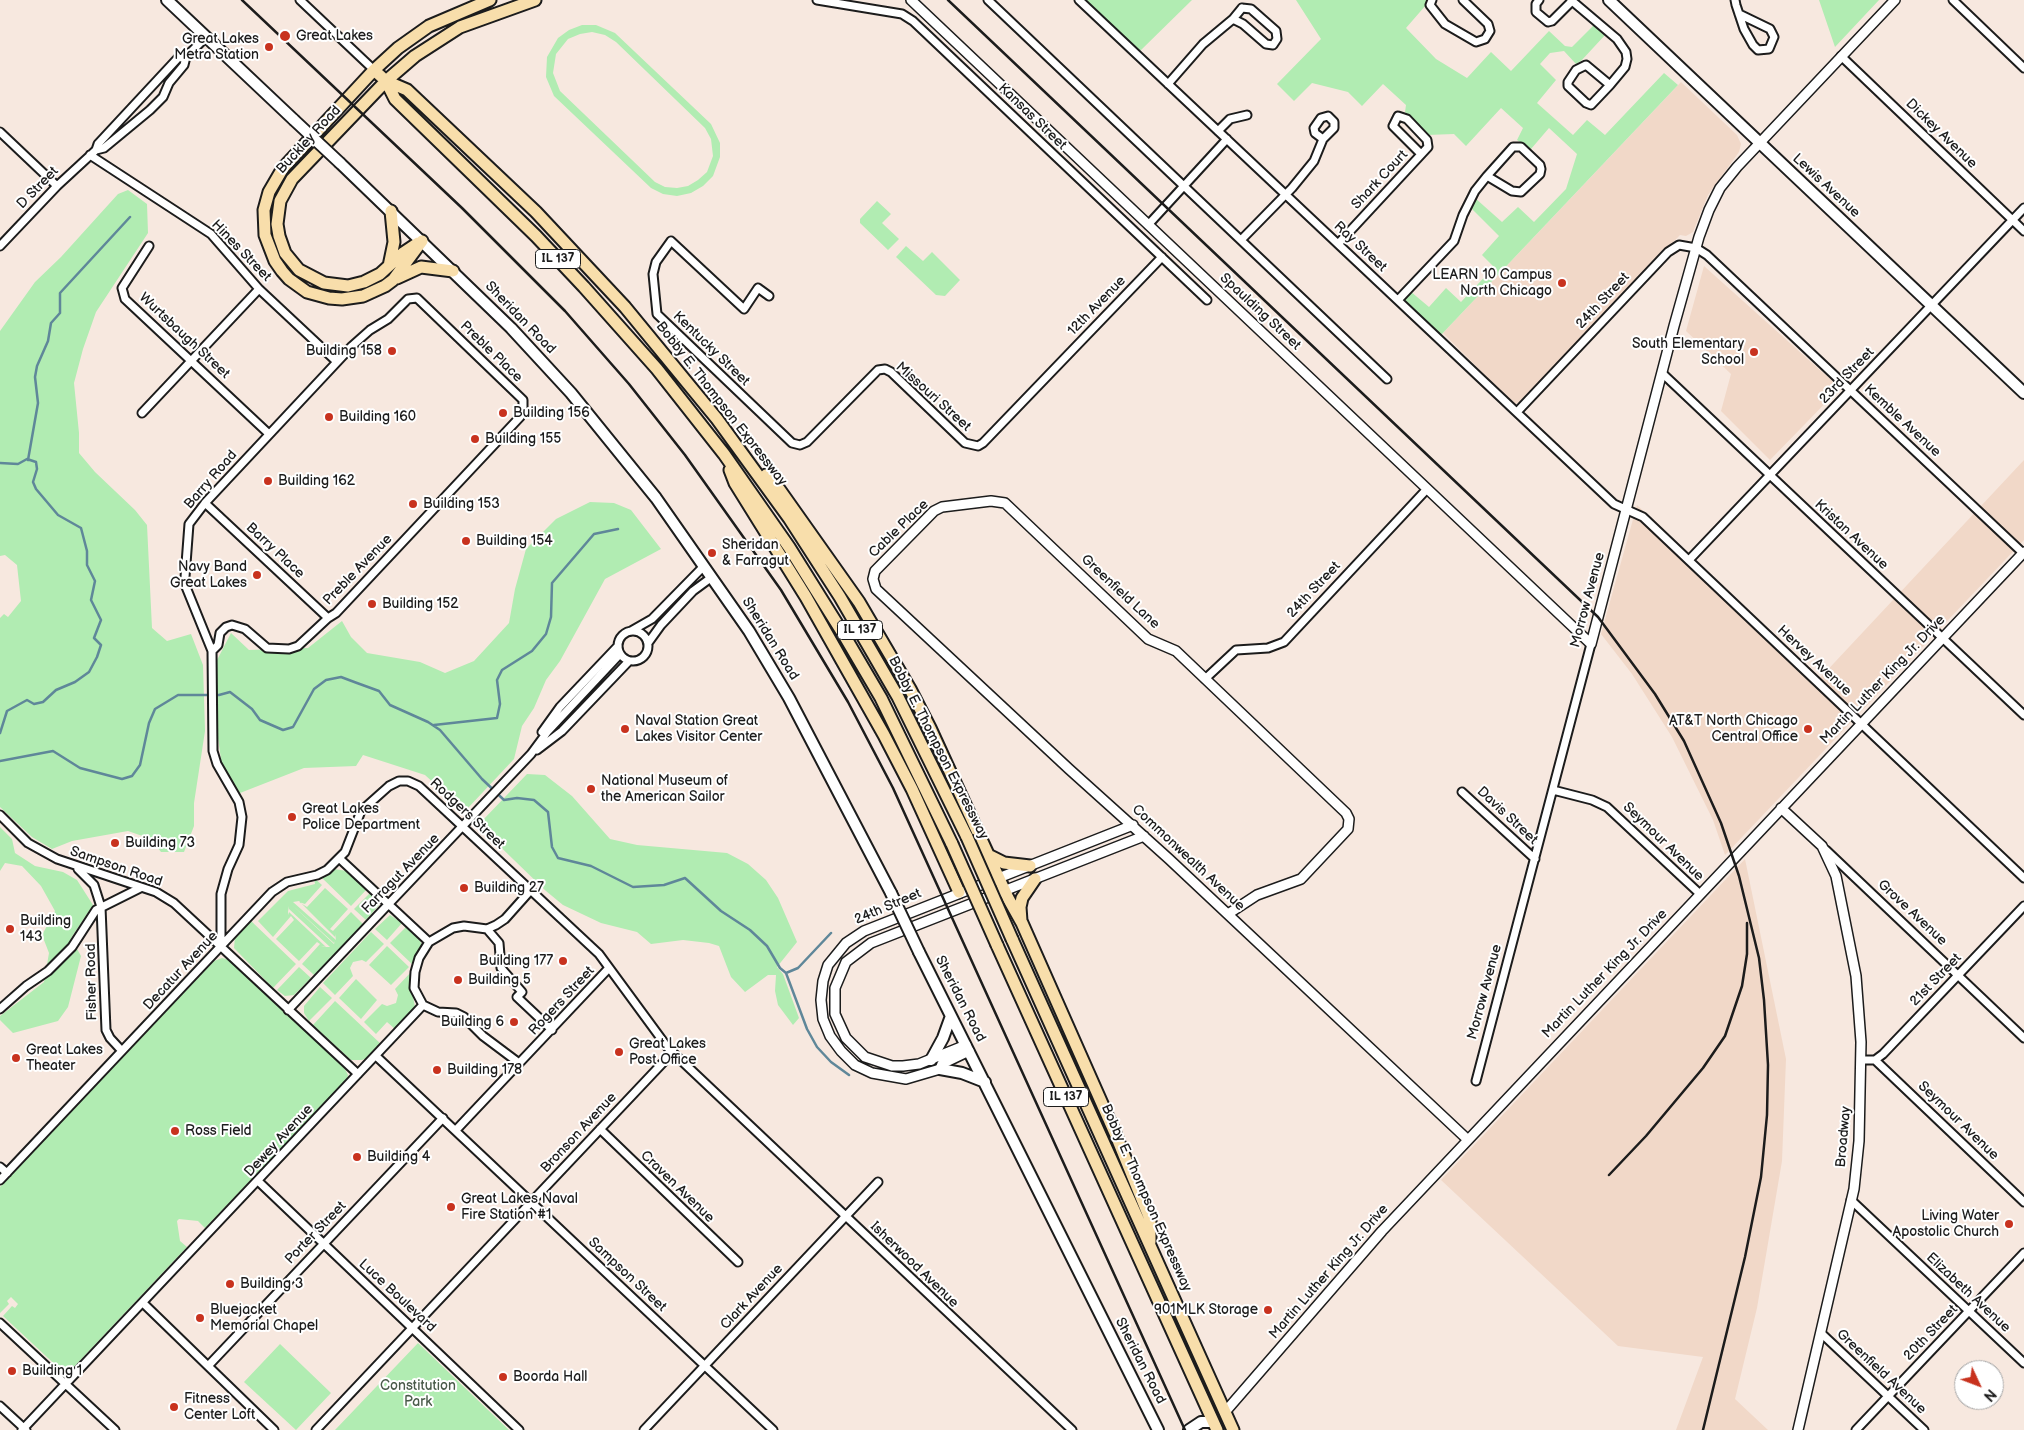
<!DOCTYPE html>
<html>
<head>
<meta charset="utf-8">
<style>
  body { margin:0 }
  #map { position:relative; width:2024px; height:1430px; overflow:hidden; background:#f7e8df; font-family:"Balsamiq Sans",sans-serif }
  canvas { display:block }
  .north { position:absolute; left:1954px; top:1360px; width:50px; height:50px; box-sizing:border-box; background:#fff; border:1px solid #a4a4a4; border-radius:50%; rotate:133deg; font-size:14px; font-weight:700; line-height:20px; text-align:center; color:#1c1c1c }
  .north::after { content:''; display:block; margin:auto; width:18px; height:22px; background:#c8321e; clip-path:polygon(50% 0,100% 100%,50% 72%,0 100%) }
</style>
</head>
<body>
<div id="map">
<canvas width="2024" height="1430"></canvas>
<div class="north">N</div>
</div>
<script>
const c = document.querySelector('canvas').getContext('2d');
c.lineJoin = 'round';
function fillPath(path, color) {
  c.fillStyle = color;
  c.fill(path, 'evenodd');
}
function toPath(rows) {
  const path = new Path2D();
  for (const r of rows) {
    if (r.length === 3) {
      path.moveTo(r[0] + r[2], r[1]);
      path.arc(r[0], r[1], r[2], 0, 2 * Math.PI);
      continue;
    }
    path.moveTo(r[0], r[1]);
    for (let i = 2; i < r.length; i += 2) path.lineTo(r[i], r[i + 1]);
  }
  return path;
}
function stroke(path, color, width, dash) {
  c.strokeStyle = color;
  c.lineWidth = width;
  c.lineCap = dash ? 'butt' : 'round';
  c.setLineDash(dash || []);
  c.stroke(path);
}
function drawText(font, color, halo, rows, align = 'center') {
  c.font = font + ' "Balsamiq Sans",sans-serif';
  c.lineWidth = 4;
  c.setLineDash([]);
  c.textBaseline = 'middle';
  c.strokeStyle = halo;
  c.fillStyle = color;
  for (const [text, x, y, turn = 0] of rows) {
    c.save();
    c.translate(x, y);
    c.rotate((+turn || 0) * Math.PI / 180);
    c.textAlign = isNaN(turn) ? turn : align;
    if (halo) c.strokeText(text, 0, 0);
    c.fillText(text, 0, 0);
    c.restore();
  }
}
fillPath(toPath([
  [1681,82,1737,135,1741,144,1739,152,1708,195,1693,232,1686,236,1680,235,1521,403,1514,404,1443,333],
  [1704,266,1840,388,1770,460,1721,411,1731,374,1686,331],
  [2024,460,2024,540,1725,855,1713,820,1672,737,1632,674,1601,634,1637,505,1820,678],
  [1745,859,1786,1059,1782,1161,1757,1308,1735,1399,1768,1430,1676,1430,1703,1357,1618,1346,1441,1180]
]), '#f1d8c8');
fillPath(toPath([
  [1086,0,1192,0,1140,51],
  [1296,0,1427,0,1426,5,1406,28,1436,59,1467,78,1491,52,1511,71,1549,31,1565,46,1572,47,1595,24,1606,34,1581,61,1576,64,1564,51,1550,53,1540,64,1556,80,1537,103,1573,135,1587,120,1605,135,1664,73,1678,85,1441,335,1403,299,1410,291,1429,307,1446,288,1461,302,1494,267,1482,255,1499,236,1470,207,1475,198,1502,222,1518,207,1534,222,1566,189,1577,154,1549,128,1531,149,1517,140,1523,128,1501,108,1466,146,1454,134,1427,135,1405,112,1406,105,1383,84,1362,106,1348,92,1312,83,1294,101,1277,84,1321,39],
  [1819,0,1879,0,1835,47],
  [582,25,596,25,615,33,711,124,720,143,720,157,713,176,703,186,691,193,677,196,663,194,651,188,554,96,546,77,547,57,558,38,569,30],
  [592,32,605,35,616,42,705,128,711,139,713,156,707,172,698,180,688,186,677,188,665,187,655,182,560,91,553,73,556,54,568,39,580,34],
  [128,190,147,204,148,233,96,312,83,349,74,383,79,433,79,453,95,472,135,510,147,525,152,628,167,641,191,634,203,665,205,731,194,803,194,826,184,852,161,852,151,839,128,831,72,841,52,849,32,837,0,807,0,618,4,614,8,617,21,601,17,565,5,555,0,556,0,331,35,282,61,257,118,194],
  [877,201,891,214,882,223,899,239,888,250,860,223,860,219],
  [906,246,923,261,932,252,960,280,945,296,936,295,896,257],
  [590,502,614,503,631,510,661,549,605,579,560,661,546,680,534,708,522,726,514,759,468,808,461,808,425,775,363,755,356,766,304,768,240,793,222,766,217,731,215,664,231,633,249,650,308,648,342,621,351,637,367,653,420,662,445,673,474,661,509,623,515,589,526,549,556,519],
  [527,774,545,775,572,796,610,839,637,845,727,853,748,864,766,880,778,898,797,942,777,967,783,974,799,1018,793,1025,778,1005,775,991,776,975,768,975,745,992,731,977,719,946,709,943,683,940,651,944,637,932,601,923,563,905,546,891,482,829,482,821],
  [0,827,12,839,15,853,35,866,63,872,77,880,93,905,71,938,81,956,68,1007,58,1021,13,1033,0,1020,0,1016,44,982,49,953,42,935,55,911,41,886,22,866,5,863,0,871],
  [334,869,347,871,367,889,351,906,320,876],
  [314,878,322,885,305,904,299,902,307,907,325,888,348,909,330,929,333,931,351,912,363,924,314,975,302,964,320,944,317,942,299,961,276,939,294,920,291,916,273,937,258,921,288,891,315,884],
  [299,901,335,937,335,934,336,940,293,902],
  [291,904,334,943,335,941,334,944],
  [289,906,289,909,330,947,324,947,321,946,326,947,289,912,289,915,288,912],
  [370,893,379,905,366,920,354,909],
  [390,915,402,923,387,940,375,929],
  [250,920,296,964,273,988,234,948,235,937],
  [406,927,419,939,422,945,413,965,390,943],
  [371,932,384,944,366,962,362,960,353,962,350,968,353,976,335,995,323,983],
  [387,946,409,967,391,985,369,965],
  [222,958,230,960,345,1069,348,1075,347,1079,205,1228,198,1221,179,1219,177,1221,180,1241,187,1247,70,1371,63,1372,3,1316,12,1306,15,1308,18,1304,11,1297,7,1301,9,1304,0,1313,0,1187,214,961],
  [299,967,311,978,294,995,285,996,277,990],
  [412,971,411,986,415,1007,395,1029,387,1022,376,1034,364,1022,382,1004,387,1006,396,1003,398,995,395,989],
  [356,979,377,1000,361,1019,339,998],
  [320,987,332,998,309,1021,304,1013,304,1006],
  [335,1001,381,1044,367,1058,362,1060,351,1060,313,1025],
  [418,1343,509,1430,335,1430],
  [280,1344,331,1393,296,1430,244,1382]
]), '#b1ecb2');
stroke(toPath([
  [28,460,38,403,35,377,37,366,48,341,51,323,60,313,60,293,130,217],
  [0,463,18,464,27,459,36,462,37,469,33,482,36,489,58,515,81,528,87,551,87,565,95,581,91,600,101,620,94,638,101,645,97,657,89,672,75,682,56,690,43,702,34,704,27,700,7,711,0,733],
  [434,725,497,718,500,704,497,680,502,670,532,651,546,634,551,617,552,583,594,534,618,529],
  [0,761,53,751,80,768,122,779,132,776,140,765,149,723,155,709,178,695,219,695,230,692,252,709,260,720,283,730,293,727,314,689,326,680,341,677,357,683,379,691,390,705,428,722,440,730,482,779,504,800,517,798,534,800,548,812,552,847,558,858,591,866,633,887,664,885,685,878,721,911,750,930,767,946,780,968,786,973,807,1029,817,1047,831,1062,849,1075],
  [786,973,798,968,831,933]
]), '#5f8799', 2.5);
const minor = toPath([
  [300,0,374,70],
  [817,0,902,14,913,21,1207,300],
  [988,0,1387,379],
  [1079,0,1614,504,1643,517,2024,878],
  [1432,0,1430,5,1445,24,1476,42,1485,39,1490,31,1488,24,1463,0],
  [1539,0,1536,4,1536,12,1548,22,1552,21,1572,1],
  [1571,0,1617,39,1626,52,1627,59,1625,67,1610,85,1586,65,1576,70,1568,82,1568,86,1586,103,1591,105,1610,85],
  [1735,0,1736,5,1744,29,1753,45,1758,50,1769,49,1774,37,1770,29,1739,14],
  [1953,0,2024,68],
  [1242,8,1251,9,1276,31,1277,39,1273,45,1266,44,1243,24,1233,19,1242,8],
  [1841,56,2024,231],
  [1168,84,1203,44,1233,19],
  [1218,131,1230,119,1247,115],
  [0,132,57,186],
  [96,150,104,148,150,110,163,97,169,83,184,65,186,57],
  [90,155,211,234,259,289,337,362],
  [1148,225,1227,139],
  [1241,240,1292,188,1314,161,1323,139,1334,128,1334,122,1328,116,1321,118,1314,128,1315,133,1323,139],
  [1338,244,1428,147,1427,140,1407,119,1398,116,1393,126,1421,154],
  [0,246,57,186,96,150,98,144,178,58,186,57,206,37],
  [149,246,122,288,125,299,269,434],
  [769,296,758,288,744,309,671,241,656,262,653,274,657,314,792,443,800,445,807,442,878,370,885,369,891,372,965,443,978,446,983,443,1162,257],
  [1398,300,1454,241,1463,215,1475,191,1487,176,1513,147,1521,147,1540,165,1541,169,1540,174,1521,192,1512,191,1487,176],
  [1662,373,2024,715],
  [1517,412,1668,252,1679,245,1696,248,1707,255,2024,554],
  [142,413,259,289],
  [205,503,328,618],
  [1689,560,2024,208],
  [633,646,15],
  [631,631,652,619,704,566],
  [648,643,661,625,693,591,712,577],
  [212,651,218,645,220,633,226,627,232,625,245,629,267,648,289,649,298,646,328,618,336,613,520,417,523,411,523,400,417,298,408,299,388,319,370,330,352,346,205,503,189,524,185,577,186,587,212,651,213,751,217,764,239,802,242,817,239,845,228,869,221,894,221,946],
  [1205,679,1236,650,1268,648,1284,642,1427,489],
  [542,732,560,707,618,646],
  [537,750,562,731,629,661],
  [1553,790,1592,800,1607,807,1700,894],
  [1462,792,1535,859],
  [0,815,28,843,57,859,156,892,174,903,358,1074],
  [1826,850,2024,1038],
  [340,859,429,942],
  [78,869,94,885,101,907,106,1030,110,1038,122,1051],
  [487,929,499,943,501,968,522,992,517,997,552,1030],
  [423,1005,414,988,415,972,419,958,429,942,453,928,464,926,487,929,496,925,505,919,530,891],
  [423,1005,438,1012,456,1013,464,1017,483,1036,519,1063],
  [0,1009,26,986,48,971,72,947,96,910,140,888],
  [288,1010,531,754,548,731,620,654],
  [376,1056,773,1430],
  [1861,1060,1875,1060,1883,1054,2024,906],
  [1875,1060,2024,1202],
  [1476,1081,1591,644],
  [600,1129,738,1262],
  [456,1130,609,968],
  [0,1167,7,1173],
  [0,1180,272,892,287,882,317,875,327,870,345,852,361,811,389,786,399,781,408,781,419,786,599,954,668,1048,1072,1430],
  [258,1181,519,1430],
  [1851,1200,2024,1363],
  [143,1303,274,1430],
  [0,1323,115,1430],
  [1821,1333,1924,1430],
  [208,1366,443,1118],
  [0,1406,26,1430],
  [22,1430,423,1005],
  [316,1430,673,1052],
  [644,1430,878,1182],
  [1856,1430,2024,1253]
]);
const tertiary = toPath([
  [911,0,1591,644,1674,326,1699,237,1709,210,1720,188,1737,167,1895,0],
  [1781,808,1822,846,1836,876,1856,976,1861,1042,1859,1141,1854,1189,1798,1430],
  [1228,914,1257,895,1301,879,1348,829,1349,819,1346,813,1176,651,1148,639,1005,503,991,501,942,507,934,511,875,571,873,579,876,589,1069,769,1169,859,1467,1139],
  [966,1045,919,1064,903,1066,892,1066,865,1057,846,1038,835,1014,835,988,846,962,871,943,1144,836],
  [969,1051,942,1064,940,1069,906,1079,872,1073,855,1065,841,1051,830,1036,823,1019,821,1000,823,981,828,965,846,943,864,931,1133,825],
  [1225,1412,1382,1231,2024,552]
]);
const secondary = toPath([
  [167,0,294,120],
  [1609,0,2024,393],
  [340,163,511,328,571,393,656,498,749,631,789,698,891,893],
  [919,952,1158,1430],
  [931,1060,943,1038,951,1016],
  [940,1069,962,1073,985,1082],
  [1189,1430,1201,1422,1213,1422]
]);
const trunk = toPath([
  [374,70,386,81,395,99,536,236,584,287,657,369,724,454,789,547,844,635,881,698,952,844],
  [386,81,407,90,536,212,625,307,717,419,789,518,840,597,898,697,967,837],
  [422,241,393,280,385,286,363,296,342,299,329,298,307,292,289,279,282,271,275,261,265,235,264,210,269,192,283,168,374,70,398,48,429,26,490,0],
  [418,243,403,253,380,274,364,282,348,286,324,283,299,270,285,253,279,236,277,224,280,201,292,179,386,81,415,56,460,27,535,0],
  [389,266,394,242,391,211],
  [397,278,421,267,453,271],
  [730,470,735,483,806,597,884,735,912,789,959,892],
  [766,475,779,489,859,602,910,689,930,728,1008,898,1022,923,1115,1133,1150,1219,1150,1242],
  [990,856,1004,863,1030,866],
  [1021,921,1020,907,1022,898,1035,879],
  [1012,939,1233,1430],
  [997,945,1217,1430]
]);
stroke(minor, '#1c1c1c', 11);
stroke(tertiary, '#1c1c1c', 12);
stroke(secondary, '#1c1c1c', 14);
stroke(trunk, '#1c1c1c', 15);
stroke(minor, '#fff', 7);
stroke(tertiary, '#fff', 9);
stroke(secondary, '#fff', 10);
stroke(trunk, '#f8deab', 11);
stroke(toPath([
  [242,0,462,208,565,311,629,384,685,455,781,590,848,702,893,788,1185,1430],
  [948,0,1598,617,1655,694,1684,741,1721,823,1739,876,1759,958,1764,1000,1768,1065,1767,1115,1761,1177,1745,1257,1703,1430],
  [1609,1175,1646,1136,1703,1068,1725,1036,1742,986,1747,954,1747,923]
]), '#1c1c1c', 2.5);
const secondaryBridge = toPath([
  [294,120,340,163],
  [891,893,919,952]
]);
const trunkBridge = toPath([
  [967,837,1012,939],
  [952,844,997,945]
]);
stroke(secondaryBridge, '#1c1c1c', 14, []);
stroke(trunkBridge, '#1c1c1c', 15, []);
stroke(secondaryBridge, '#fff', 10);
stroke(trunkBridge, '#f8deab', 11);
for (const [x, y, r, color] of [
  [285,36,6,"#c8321e"],
  [269,47,5,"#c8321e"],
  [1562,283,5,"#c8321e"],
  [392,351,5,"#c8321e"],
  [1754,352,5,"#c8321e"],
  [503,413,5,"#c8321e"],
  [329,417,5,"#c8321e"],
  [475,439,5,"#c8321e"],
  [268,481,5,"#c8321e"],
  [413,504,5,"#c8321e"],
  [466,541,5,"#c8321e"],
  [712,553,5,"#c8321e"],
  [257,575,5,"#c8321e"],
  [372,604,5,"#c8321e"],
  [625,729,5,"#c8321e"],
  [1808,729,5,"#c8321e"],
  [591,789,5,"#c8321e"],
  [292,817,5,"#c8321e"],
  [115,843,5,"#c8321e"],
  [464,888,5,"#c8321e"],
  [10,929,5,"#c8321e"],
  [563,961,5,"#c8321e"],
  [458,980,5,"#c8321e"],
  [514,1022,5,"#c8321e"],
  [619,1052,5,"#c8321e"],
  [16,1058,5,"#c8321e"],
  [437,1070,5,"#c8321e"],
  [175,1131,5,"#c8321e"],
  [357,1157,5,"#c8321e"],
  [451,1207,5,"#c8321e"],
  [2009,1224,5,"#c8321e"],
  [230,1284,5,"#c8321e"],
  [1268,1310,5,"#c8321e"],
  [200,1318,5,"#c8321e"],
  [12,1371,5,"#c8321e"],
  [503,1377,5,"#c8321e"],
  [174,1407,5,"#c8321e"]
]) {
  const dot = new Path2D();
  dot.arc(x, y, r, 0, 2 * Math.PI);
  c.fillStyle = color;
  c.fill(dot);
  stroke(dot, '#fff', 2);
}
for (const [x, y, w] of [
  [558,259,45],
  [860,630,45],
  [1066,1097,45]
]) {
  const box = new Path2D();
  box.roundRect(x - w / 2, y - 9.5, w, 19, 4);
  c.fillStyle = '#fff';
  c.fill(box);
  stroke(box, '#1c1c1c', 1);
}
drawText('bold 12px', '#1c1c1c', null, [
  ["IL 137",558,259],
  ["IL 137",860,630],
  ["IL 137",1066,1097]
]);
drawText('14px', '#1c1c1c', '#fff', [
  ["Great Lakes",296,36],
  ["Great Lakes",259,39,"right"],
  ["Metra Station",259,55,"right"],
  ["LEARN 10 Campus",1552,275,"right"],
  ["North Chicago",1552,291,"right"],
  ["South Elementary",1744,344,"right"],
  ["School",1744,360,"right"],
  ["Building 158",382,351,"right"],
  ["Building 156",513,413],
  ["Building 160",339,417],
  ["Building 155",485,439],
  ["Building 162",278,481],
  ["Building 153",423,504],
  ["Building 154",476,541],
  ["Sheridan",722,545],
  ["& Farragut",722,561],
  ["Navy Band",247,567,"right"],
  ["Great Lakes",247,583,"right"],
  ["Building 152",382,604],
  ["Naval Station Great",635,721],
  ["Lakes Visitor Center",635,737],
  ["AT&T North Chicago",1798,721,"right"],
  ["Central Office",1798,737,"right"],
  ["National Museum of",601,781],
  ["the American Sailor",601,797],
  ["Great Lakes",302,809],
  ["Police Department",302,825],
  ["Building 73",125,843],
  ["Building 27",474,888],
  ["Building",20,921],
  ["143",20,937],
  ["Building 177",553,961,"right"],
  ["Building 5",468,980],
  ["Building 6",504,1022,"right"],
  ["Great Lakes",629,1044],
  ["Post Office",629,1060],
  ["Great Lakes",26,1050],
  ["Theater",26,1066],
  ["Building 178",447,1070],
  ["Ross Field",185,1131],
  ["Building 4",367,1157],
  ["Great Lakes Naval",461,1199],
  ["Fire Station #1",461,1215],
  ["Living Water",1999,1216,"right"],
  ["Apostolic Church",1999,1232,"right"],
  ["Building 3",240,1284],
  ["Bluejacket",210,1310],
  ["Memorial Chapel",210,1326],
  ["901MLK Storage",1258,1310,"right"],
  ["Building 1",22,1371],
  ["Boorda Hall",513,1377],
  ["Fitness",184,1399],
  ["Center Loft",184,1415]
], 'left');
drawText('14px', '#1c1c1c', '#fff', [
  ["Kansas Street",1032,117,44],
  ["Dickey Avenue",1941,134,44],
  ["Buckley Road",309,140,-47],
  ["Shark Court",1380,180,-47],
  ["Lewis Avenue",1826,186,43],
  ["D Street",38,188,-46],
  ["Ray Street",1360,247,43],
  ["Hines Street",241,251,46],
  ["24th Street",1603,301,-47],
  ["12th Avenue",1097,306,-46],
  ["Spaulding Street",1260,312,43],
  ["Sheridan Road",520,318,46],
  ["Wurtsbaugh Street",184,336,43],
  ["Kentucky Street",711,349,44],
  ["Preble Place",491,352,44],
  ["23rd Street",1847,376,-46],
  ["Missouri Street",933,397,42],
  ["Bobby E. Thompson Expressway",721,404,52],
  ["Kemble Avenue",1902,421,43],
  ["Barry Road",211,480,-49],
  ["Cable Place",899,529,-44],
  ["Kristan Avenue",1851,535,43],
  ["Barry Place",275,551,43],
  ["Preble Avenue",358,570,-46],
  ["24th Street",1314,590,-47],
  ["Greenfield Lane",1120,592,43],
  ["Morrow Avenue",1588,600,-75],
  ["Sheridan Road",770,639,58],
  ["Hervey Avenue",1814,661,43],
  ["Martin Luther King Jr. Drive",1883,680,-46],
  ["Bobby E. Thompson Expressway",938,748,63],
  ["Rodgers Street",467,814,43],
  ["Davis Street",1507,816,43],
  ["Seymour Avenue",1663,842,44],
  ["Commonwealth Avenue",1188,858,43],
  ["Sampson Road",116,867,19],
  ["Farragut Avenue",401,874,-46],
  ["24th Street",888,907,-23],
  ["Grove Avenue",1912,913,43],
  ["Decatur Avenue",181,971,-47],
  ["Martin Luther King Jr. Drive",1605,974,-46],
  ["21st Street",1936,980,-46],
  ["Fisher Road",92,982,-91],
  ["Morrow Avenue",1485,992,-75],
  ["Sheridan Road",960,999,63],
  ["Rogers Street",562,1001,-47],
  ["Seymour Avenue",1958,1121,44],
  ["Bronson Avenue",579,1133,-47],
  ["Broadway",1844,1137,-85],
  ["Dewey Avenue",279,1141,-47],
  ["Craven Avenue",677,1187,44],
  ["Bobby E. Thompson Expressway",1146,1198,66],
  ["Porter Street",316,1233,-46],
  ["Isherwood Avenue",914,1265,44],
  ["Martin Luther King Jr. Drive",1329,1272,-49],
  ["Sampson Street",627,1275,43],
  ["Elizabeth Avenue",1968,1293,43],
  ["Luce Boulevard",397,1296,43],
  ["Clark Avenue",752,1297,-47],
  ["20th Street",1931,1333,-46],
  ["Sheridan Road",1140,1361,63],
  ["Greenfield Avenue",1881,1372,43]
]);
drawText('14px', '#495a49', '#fff', [
  ["Constitution",418,1386],
  ["Park",418,1402]
]);
</script>
</body>
</html>
